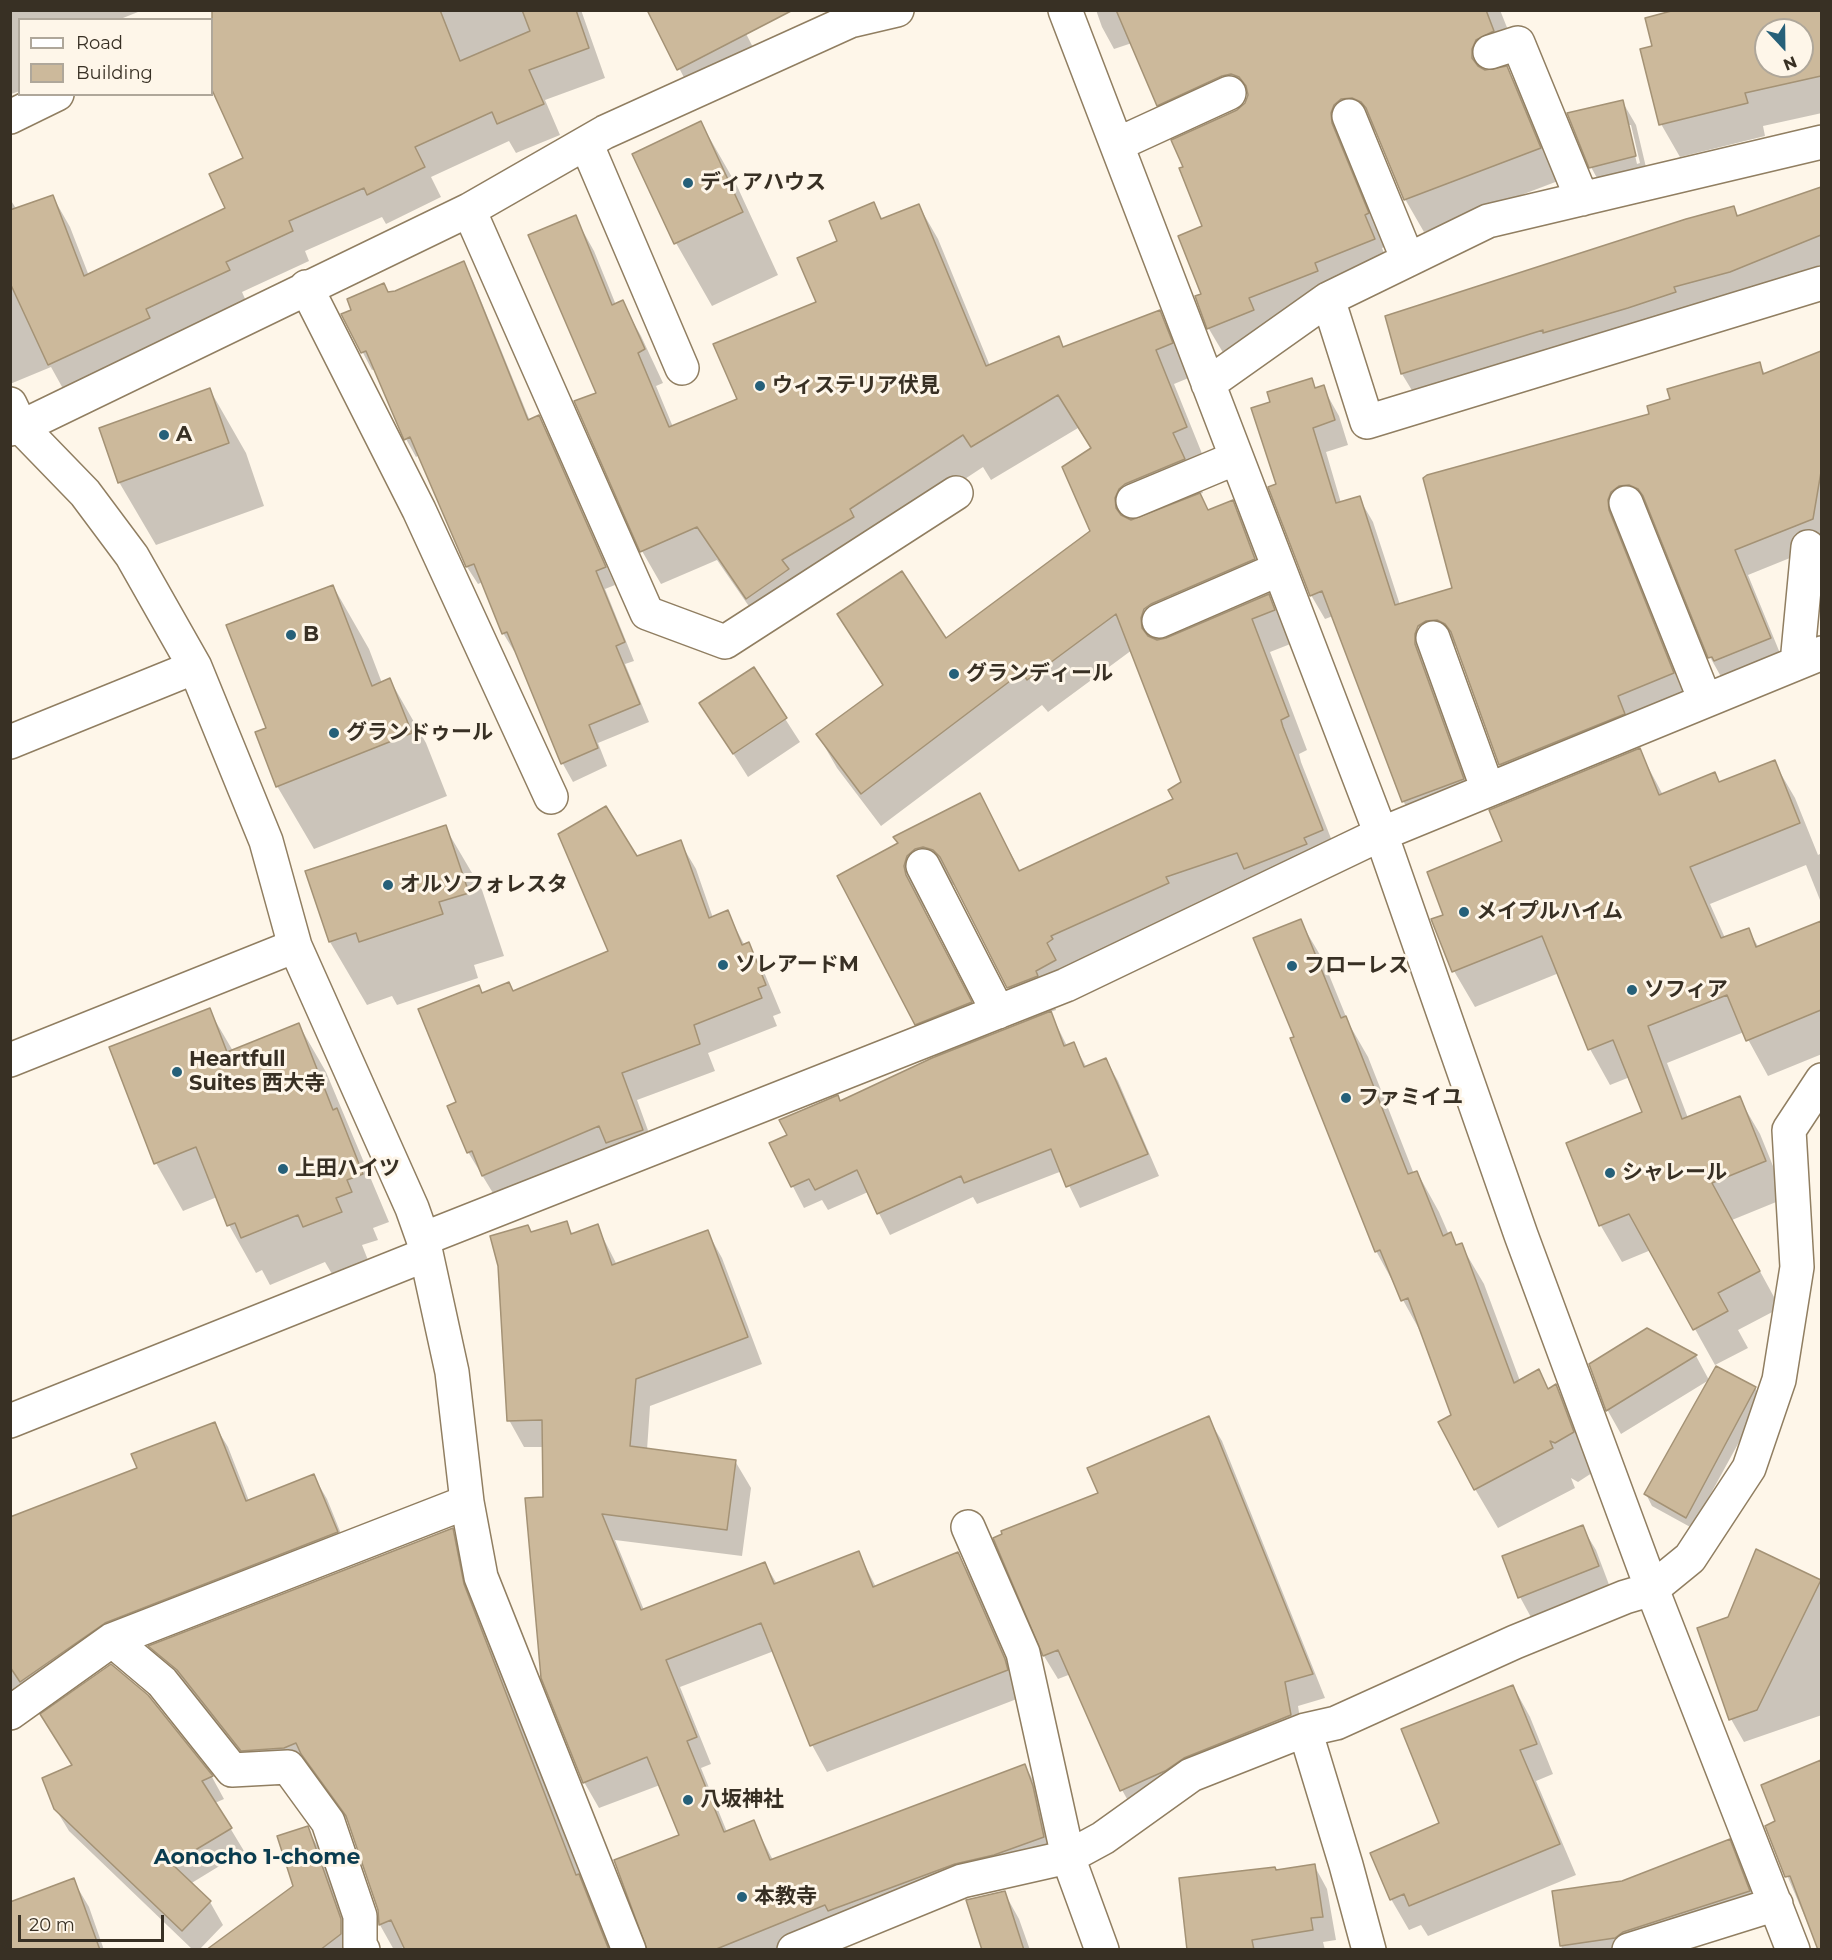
<!DOCTYPE html>
<html>
<head>
<meta charset="utf-8">
<style>
  body { margin:0 }
  #map { position:relative; width:1832px; height:1960px; overflow:hidden; background:#fef6e9; font-family:Montserrat,sans-serif }
  canvas { display:block }
  .frame { position:absolute; inset:0; border:12px solid #383024; pointer-events:none }
  .legend { position:absolute; left:18px; top:18px; width:195px; height:78px; box-sizing:border-box; background:#fef6e9; border:2px solid #afa79a; margin:0; padding:8px 10px; list-style:none; font-size:18px; color:#383024 }
  .legend li { display:flex; align-items:center; gap:12px; height:30px }
  .legend b { width:30px; border:2px solid #afa79a }
  .north { position:absolute; left:1754px; top:18px; width:60px; height:60px; box-sizing:border-box; background:#fef6e9; border:2px solid #afa79a; border-radius:50%; rotate:158deg; font-size:16px; font-weight:700; line-height:24px; text-align:center; color:#383024 }
  .north::after { content:''; display:block; margin:auto; width:21px; height:27px; background:#266079; clip-path:polygon(50% 0,100% 100%,50% 72%,0 100%) }
  .scale { position:absolute; left:18px; top:1915px; width:146px; height:27px; box-sizing:border-box; border:3px solid #383024; border-top:0; padding-left:8px; font-size:18px; line-height:21px; white-space:nowrap; color:#383024; -webkit-text-stroke:4px #fef6e9; paint-order:stroke }
</style>
</head>
<body>
<div id="map">
<canvas width="1832" height="1960"></canvas>
<div class="frame"></div>
<ul class="legend">
<li><b style="height:8px;background:#fff"></b>Road</li>
<li><b style="height:16px;background:#ccb99b"></b>Building</li>
</ul>
<div class="north">N</div>
<div class="scale">20 m</div>
</div>
<script>
const c = document.querySelector('canvas').getContext('2d');
c.lineJoin = 'round';
function fillPath(path, color) {
  c.fillStyle = color;
  c.fill(path, 'evenodd');
}
function toPath(rows) {
  const path = new Path2D();
  for (const r of rows) {
    path.moveTo(r[0], r[1]);
    for (let i = 2; i < r.length; i += 2) path.lineTo(r[i], r[i + 1]);
  }
  return path;
}
function stroke(path, color, width, dash) {
  c.strokeStyle = color;
  c.lineWidth = width;
  c.lineCap = dash ? 'butt' : 'round';
  c.setLineDash(dash || []);
  c.stroke(path);
}
function drawText(font, color, halo, rows, align = 'center') {
  c.font = font + ' Montserrat,"Noto Sans JP",sans-serif';
  c.lineWidth = 6;
  c.setLineDash([]);
  c.textBaseline = 'middle';
  c.strokeStyle = halo;
  c.fillStyle = color;
  for (const [text, x, y, turn = 0] of rows) {
    c.save();
    c.translate(x, y);
    c.rotate((+turn || 0) * Math.PI / 180);
    c.textAlign = isNaN(turn) ? turn : align;
    if (halo) c.strokeText(text, 0, 0);
    c.fillText(text, 0, 0);
    c.restore();
  }
}
fillPath(toPath([
  [10,10,137,10,138,12,118,20,20,20,20,91,11,94],
  [260,10,581,10,605,78,545,100,560,135,516,153,509,141,431,177,441,197,386,224,382,217,305,251,309,261,242,292,246,301,162,340,166,348,66,394,51,367,10,384,10,199,17,210,53,197,70,227,89,276,227,209,245,159,212,73,212,44,227,37],
  [649,10,739,20,759,59,692,93],
  [1096,10,1174,10,1213,107,1171,126,1158,105,1132,43,1114,49,1102,27],
  [1249,10,1500,10,1520,60,1506,67,1526,101,1558,181,1424,232,1405,199,1378,133,1372,130,1386,246,1382,248,1392,272,1228,361,1209,329,1197,297,1203,294,1204,226,1287,110],
  [1681,10,1822,10,1822,113,1763,126,1765,136,1680,157,1661,124,1654,47],
  [1766,30,1802,30,1802,66,1766,66],
  [1622,101,1636,125,1649,180,1604,191,1591,167],
  [1628,125,1631,125,1640,163,1637,164],
  [701,123,737,186,778,275,712,306,676,243,634,154],
  [874,204,883,220,919,206,938,239,990,366,1058,338,1064,349,1159,312,1178,345,1191,377,1174,384,1205,461,1191,467,1203,493,1199,494,1209,511,1232,502,1251,535,1273,593,1268,595,1293,643,1270,652,1307,750,1299,754,1301,762,1341,864,1054,1004,1056,1010,1050,1012,1067,1046,1073,1043,1087,1068,1106,1060,1118,1081,1159,1176,1080,1208,1062,1171,977,1204,973,1197,890,1235,868,1192,828,1210,822,1200,804,1208,771,1144,789,1136,840,1102,937,1059,916,1024,900,845,979,795,1021,872,1175,800,1183,783,1132,650,1048,712,1042,705,881,826,837,768,818,735,883,686,839,615,946,640,1092,532,1092,449,1078,428,991,480,983,467,868,543,766,631,717,560,661,584,642,551,598,393,575,217,594,251,616,305,622,302,641,336,663,383,656,386,673,427,739,400,818,302,839,241],
  [943,880,956,886,1028,1022,990,1037,925,910,923,900],
  [1733,207,1739,217,1816,219,1822,233,1822,264,1743,296,1416,397,1402,374],
  [463,263,473,281,530,421,539,417,549,435,615,585,605,589,634,661,625,664,649,722,598,743,607,766,573,782,563,764,516,650,514,651,503,633,483,582,478,584,467,567,419,455,416,457,406,439,375,369,372,370,343,315],
  [1822,353,1822,545,1748,575,1784,663,1724,682,1710,657,1651,512,1644,509,1687,697,1514,789,1500,765,1458,647,1452,644,1477,804,1418,825,1403,801,1333,616,1325,619,1311,595,1278,484,1272,403,1311,380,1318,391,1325,391,1339,416,1348,445,1326,452,1341,503,1359,498,1373,522,1400,605,1454,589,1671,400,1759,363,1765,374],
  [1417,627,1420,627,1413,642],
  [210,390,246,453,264,506,156,545,119,482],
  [333,586,369,649,382,683,390,680,426,743,447,796,314,849,277,786,268,729],
  [753,669,800,742,748,777,701,703],
  [1639,750,1663,795,1715,774,1720,783,1774,762,1795,798,1818,855,1822,853,1822,905,1806,865,1710,904,1725,938,1748,929,1759,948,1813,926,1822,940,1822,1054,1768,1076,1744,1032,1667,1063,1688,1118,1739,1098,1760,1134,1786,1198,1732,1220,1780,1308,1738,1330,1748,1348,1715,1365,1651,1250,1622,1262,1601,1226,1568,1144,1644,1113,1630,1077,1610,1085,1590,1049,1559,973,1475,1007,1454,971,1445,916,1504,841],
  [445,827,482,890,504,956,474,965,478,978,397,1005,392,996,367,1005,330,942,307,872],
  [680,842,696,869,713,918,727,912,745,946,748,944,764,972,781,1013,773,1016,777,1026,708,1053,715,1071,637,1100,658,1158,499,1203,468,1152,458,1103,478,987,483,994,513,993,610,952,636,858],
  [1300,921,1323,960,1349,1024,1368,1057,1414,1174,1417,1172,1439,1212,1449,1235,1457,1246,1461,1245,1484,1284,1520,1381,1538,1371,1549,1390,1556,1386,1578,1425,1595,1471,1578,1482,1571,1478,1575,1488,1498,1528,1475,1489,1453,1416,1425,1340,1376,1251,1296,1038],
  [209,1010,233,1051,299,1025,326,1072,389,1222,373,1228,378,1240,362,1245,368,1260,332,1274,325,1262,270,1285,262,1270,256,1273,229,1225,217,1197,183,1211,156,1163],
  [566,1222,573,1235,597,1226,617,1265,707,1231,722,1258,762,1364,650,1406,647,1450,735,1461,751,1488,742,1556,615,1540,644,1610,765,1564,777,1584,858,1552,876,1587,958,1554,973,1580,1022,1697,827,1772,812,1745,774,1651,680,1687,711,1764,701,1768,727,1832,753,1822,773,1860,1025,1766,1040,1792,1059,1863,812,1950,649,1950,681,1836,660,1785,599,1808,584,1782,544,1498,544,1447,524,1447,509,1420,532,1234],
  [1647,1330,1696,1356,1709,1380,1621,1434,1608,1411,1590,1364],
  [1755,1388,1762,1400,1692,1528,1652,1506,1646,1494],
  [1208,1418,1222,1441,1325,1698,1298,1706,1303,1739,1135,1813,1122,1790,1071,1674,1058,1679,1044,1656,995,1539,1100,1494],
  [214,1424,228,1447,249,1501,313,1475,327,1499,350,1556,118,1646,10,1724,10,1518,139,1468],
  [1582,1527,1596,1550,1611,1590,1533,1621,1520,1597],
  [452,1530,467,1556,478,1612,585,1888,612,1950,407,1950,405,1947,394,1950,380,1925,379,1910,351,1826,312,1770,299,1775,257,1777,166,1673,150,1647],
  [1757,1551,1822,1580,1822,1715,1744,1742,1731,1719,1729,1618],
  [1513,1686,1530,1717,1553,1774,1536,1781,1576,1875,1428,1936,1421,1925,1409,1930,1391,1899,1440,1824],
  [147,1696,212,1777,224,1799,215,1803,244,1851,190,1884,210,1902,223,1925,199,1950,193,1950,69,1831,55,1808,74,1766],
  [1822,1762,1822,1950,1819,1950,1766,1826,1777,1822,1763,1786],
  [307,1828,322,1854,356,1950,222,1950,295,1886],
  [1729,1841,1742,1864,1762,1915,1655,1950,1562,1950,1553,1892,1622,1882],
  [1314,1865,1327,1889,1336,1940,1323,1942,1325,1950,1191,1950],
  [73,1880,89,1907,104,1950,10,1950],
  [1004,1892,1019,1919,1030,1950,984,1950]
]), '#0003');
const building = toPath([
  [212,10,440,10,460,61,530,31,522,10,576,10,589,48,529,70,544,104,497,124,492,112,415,147,425,167,367,195,364,188,289,221,293,231,226,262,230,270,146,309,150,318,48,365,10,283,10,210,53,195,84,276,225,208,209,174,243,158,212,90,212,10],
  [647,10,793,10,677,70,647,10],
  [1116,10,1486,10,1494,31,1476,40,1472,49,1472,58,1478,66,1485,70,1507,66,1541,148,1404,200,1366,108,1361,102,1352,98,1341,99,1334,105,1331,113,1332,123,1369,213,1365,215,1375,239,1315,263,1318,271,1249,298,1254,310,1207,329,1195,296,1201,294,1178,236,1202,226,1179,168,1183,167,1171,140,1237,110,1245,103,1248,95,1246,86,1239,77,1231,74,1222,76,1157,106,1116,10],
  [1675,10,1821,10,1821,76,1745,93,1748,103,1659,125,1640,49,1652,46,1645,18,1675,10],
  [1766,30,1802,30,1802,66,1766,66,1766,30],
  [1623,100,1636,156,1589,168,1567,113,1623,100],
  [701,121,743,212,674,244,632,154,701,121],
  [1821,187,1821,235,1730,272,1674,287,1676,292,1628,308,1543,333,1543,330,1401,374,1385,316,1686,219,1734,206,1737,216,1821,187],
  [874,202,881,219,919,204,986,366,1059,336,1063,347,1160,310,1173,343,1156,350,1187,427,1173,433,1185,459,1125,484,1119,489,1115,498,1116,508,1121,515,1131,520,1200,493,1208,510,1233,500,1255,559,1151,604,1144,609,1141,618,1142,628,1148,636,1157,640,1166,638,1269,594,1275,610,1252,619,1289,716,1281,720,1283,727,1323,830,1304,838,1307,844,1244,869,1237,853,1166,877,1169,883,1051,936,1053,939,1047,943,1056,960,1036,971,1038,976,1007,988,940,857,933,850,923,847,915,849,907,856,904,866,906,875,972,1002,915,1025,837,876,898,843,893,837,980,793,1019,871,1173,799,1168,790,1181,782,1116,614,1027,680,1022,672,861,794,816,734,883,685,837,614,902,571,946,638,1090,531,1062,467,1091,448,1058,395,971,447,963,435,850,509,854,517,782,560,789,569,746,599,697,527,640,552,574,401,596,393,528,235,576,215,612,305,623,300,645,349,638,353,669,427,737,399,713,344,816,302,797,258,837,241,829,221,874,202],
  [464,261,528,420,539,415,606,567,596,571,625,642,616,646,640,704,589,725,598,748,561,764,507,632,502,634,474,564,466,567,410,437,404,440,366,351,361,353,341,314,351,310,347,299,384,283,388,292,395,291,464,261],
  [1821,351,1821,472,1813,519,1735,550,1771,638,1714,661,1712,657,1708,658,1643,496,1638,489,1629,485,1619,486,1611,492,1608,500,1609,510,1674,673,1618,696,1625,714,1499,765,1451,632,1445,624,1437,620,1426,621,1418,626,1415,634,1415,644,1464,779,1402,802,1322,591,1310,596,1268,487,1276,484,1251,408,1270,402,1267,392,1312,378,1315,388,1324,385,1335,420,1313,428,1336,503,1360,496,1395,605,1452,588,1423,478,1427,475,1649,414,1647,406,1670,399,1667,389,1760,362,1763,374,1821,351],
  [210,388,229,443,118,483,99,428,210,388],
  [333,585,372,686,390,678,412,733,276,787,255,732,266,728,226,625,333,585],
  [754,667,787,718,733,754,699,703,754,667],
  [1640,748,1659,795,1715,772,1719,782,1775,760,1800,823,1690,867,1721,938,1749,928,1756,947,1821,921,1821,1010,1746,1041,1727,995,1648,1026,1682,1119,1740,1096,1766,1161,1712,1183,1760,1271,1718,1293,1728,1311,1693,1330,1629,1214,1599,1226,1566,1143,1642,1112,1613,1040,1588,1050,1542,936,1452,972,1431,919,1443,915,1427,872,1502,841,1489,810,1640,748],
  [606,806,637,856,681,840,709,918,728,910,742,945,749,942,766,985,758,988,762,998,694,1025,700,1044,622,1073,643,1130,606,1143,599,1126,482,1176,472,1151,467,1153,447,1106,456,1102,418,1009,479,985,482,993,509,982,513,991,608,951,558,834,606,806],
  [446,825,469,893,439,902,443,914,359,942,356,933,329,942,305,871,446,825],
  [1301,919,1341,1018,1346,1016,1408,1174,1417,1171,1443,1236,1451,1232,1456,1245,1462,1243,1514,1383,1539,1369,1548,1389,1556,1384,1574,1432,1555,1443,1550,1441,1553,1448,1474,1490,1438,1422,1451,1415,1408,1298,1401,1301,1380,1250,1375,1252,1290,1038,1294,1037,1253,938,1301,919],
  [210,1008,227,1052,299,1023,333,1110,337,1108,363,1174,347,1180,352,1192,336,1198,342,1212,303,1227,298,1215,241,1238,235,1223,227,1226,196,1147,154,1164,109,1047,210,1008],
  [1051,1011,1064,1046,1074,1042,1084,1067,1106,1058,1148,1154,1066,1187,1051,1149,964,1183,961,1176,877,1214,857,1170,815,1190,809,1179,791,1187,769,1143,787,1135,779,1120,838,1095,840,1101,932,1058,1051,1011],
  [567,1221,571,1234,598,1224,612,1265,708,1230,748,1337,636,1379,630,1446,736,1460,727,1530,602,1514,641,1610,765,1562,774,1584,859,1551,873,1587,958,1552,1005,1659,1008,1670,810,1746,761,1623,666,1660,697,1737,687,1741,724,1832,754,1820,770,1860,1025,1764,1033,1786,1044,1837,994,1855,955,1864,828,1911,825,1905,714,1950,647,1950,614,1860,679,1835,647,1757,583,1783,541,1678,525,1498,543,1497,542,1420,507,1421,498,1266,490,1236,528,1225,531,1232,567,1221],
  [1647,1328,1697,1355,1606,1411,1589,1364,1647,1328],
  [1716,1366,1756,1387,1686,1518,1644,1494,1716,1366],
  [1209,1416,1313,1674,1285,1682,1291,1715,1184,1758,1165,1771,1120,1791,1058,1650,1043,1656,993,1538,1002,1534,1001,1531,1098,1493,1087,1468,1209,1416],
  [215,1422,246,1501,314,1474,338,1532,105,1623,20,1682,10,1667,10,1517,137,1468,131,1454,215,1422],
  [1583,1525,1599,1566,1518,1598,1502,1556,1583,1525],
  [453,1528,464,1584,576,1875,579,1874,609,1950,405,1950,391,1920,379,1925,378,1910,346,1816,301,1754,296,1743,284,1748,241,1751,177,1670,148,1646,453,1528],
  [1756,1549,1821,1580,1757,1710,1729,1720,1697,1628,1728,1617,1756,1549],
  [111,1664,148,1695,213,1776,202,1781,232,1828,172,1864,211,1901,182,1931,54,1809,42,1778,72,1765,40,1714,111,1664],
  [1513,1685,1537,1744,1520,1750,1560,1844,1409,1906,1404,1894,1390,1900,1370,1853,1439,1823,1401,1729,1513,1685],
  [1821,1760,1821,1950,1818,1950,1790,1876,1785,1877,1765,1826,1775,1821,1761,1785,1821,1760],
  [308,1826,341,1919,341,1934,320,1950,206,1950,293,1886,277,1836,308,1826],
  [1730,1839,1750,1891,1623,1932,1615,1938,1560,1946,1552,1891,1622,1881,1730,1839],
  [1315,1864,1323,1917,1311,1918,1313,1930,1252,1940,1254,1950,1187,1950,1179,1878,1275,1867,1276,1870,1315,1864],
  [74,1878,100,1950,10,1950,10,1902,74,1878],
  [1005,1891,1024,1950,982,1950,966,1900,1005,1891]
]);
fillPath(building, '#ccb99b');
stroke(building, '#a49275', 1.5);
const minor = toPath([
  [1065,10,1381,834,1521,1235,1652,1589,1793,1950],
  [1490,52,1518,43,1582,199],
  [1349,116,1408,260],
  [10,117,57,94],
  [586,143,682,368],
  [1118,144,1229,93],
  [469,210,647,613,725,642,956,493],
  [306,287,419,510,551,797],
  [1328,299,1367,422,1822,283],
  [1208,384,1328,299,1488,221,1822,142],
  [10,404,21,427,85,493,132,556,195,667,266,841,295,946,412,1208,423,1239,452,1372,467,1502,481,1577,629,1950],
  [10,429,21,427,469,210,605,132,850,21,897,10],
  [1133,501,1236,458],
  [1626,503,1705,700],
  [1159,621,1279,569],
  [1433,638,1488,790],
  [1797,663,1808,547],
  [10,742,195,667],
  [923,866,998,1012],
  [10,1060,295,946],
  [423,1239,1066,985,1381,834,1822,653],
  [10,1421,425,1255],
  [968,1527,1023,1653,1068,1857,1102,1950],
  [112,1640,162,1682,232,1770,288,1767,328,1822,360,1916,360,1947,363,1950],
  [10,1713,112,1640,467,1502],
  [1305,1730,1346,1865,1369,1950],
  [794,1950,962,1881,1068,1857,1103,1838,1191,1775,1305,1730,1336,1723,1515,1642,1625,1597,1652,1589,1690,1558,1749,1468,1779,1380,1797,1267,1789,1130,1822,1080],
  [1629,1950,1776,1904]
]);
stroke(minor, '#907e61', 36);
stroke(minor, '#fff', 33);
for (const [x, y, r, color] of [
  [688,183,6,"#266079"],
  [760,386,6,"#266079"],
  [164,435,6,"#266079"],
  [291,635,6,"#266079"],
  [954,674,6,"#266079"],
  [334,733,6,"#266079"],
  [388,885,6,"#266079"],
  [1464,912,6,"#266079"],
  [723,965,6,"#266079"],
  [1292,966,6,"#266079"],
  [1632,990,6,"#266079"],
  [177,1072,6,"#266079"],
  [1346,1098,6,"#266079"],
  [283,1169,6,"#266079"],
  [1610,1173,6,"#266079"],
  [688,1800,6,"#266079"],
  [742,1897,6,"#266079"]
]) {
  const dot = new Path2D();
  dot.arc(x, y, r, 0, 2 * Math.PI);
  c.fillStyle = color;
  c.fill(dot);
  stroke(dot, '#fef6e9', 2);
}
drawText('bold 21px', '#383024', '#fef6e9', [
  ["ディアハウス",700,183],
  ["ウィステリア伏見",772,386],
  ["A",176,435],
  ["B",303,635],
  ["グランディール",966,674],
  ["グランドゥール",346,733],
  ["オルソフォレスタ",400,885],
  ["メイプルハイム",1476,912],
  ["ソレアードM",735,965],
  ["フローレス",1304,966],
  ["ソフィア",1644,990],
  ["Heartfull",189,1060],
  ["Suites 西大寺",189,1084],
  ["ファミイユ",1358,1098],
  ["上田ハイツ",295,1169],
  ["シャレール",1622,1173],
  ["八坂神社",700,1800],
  ["本教寺",754,1897]
], 'left');
drawText('bold 22px', '#0a3c4f', '#fef6e9', [
  ["Aonocho 1-chome",257,1858]
]);
</script>
</body>
</html>
